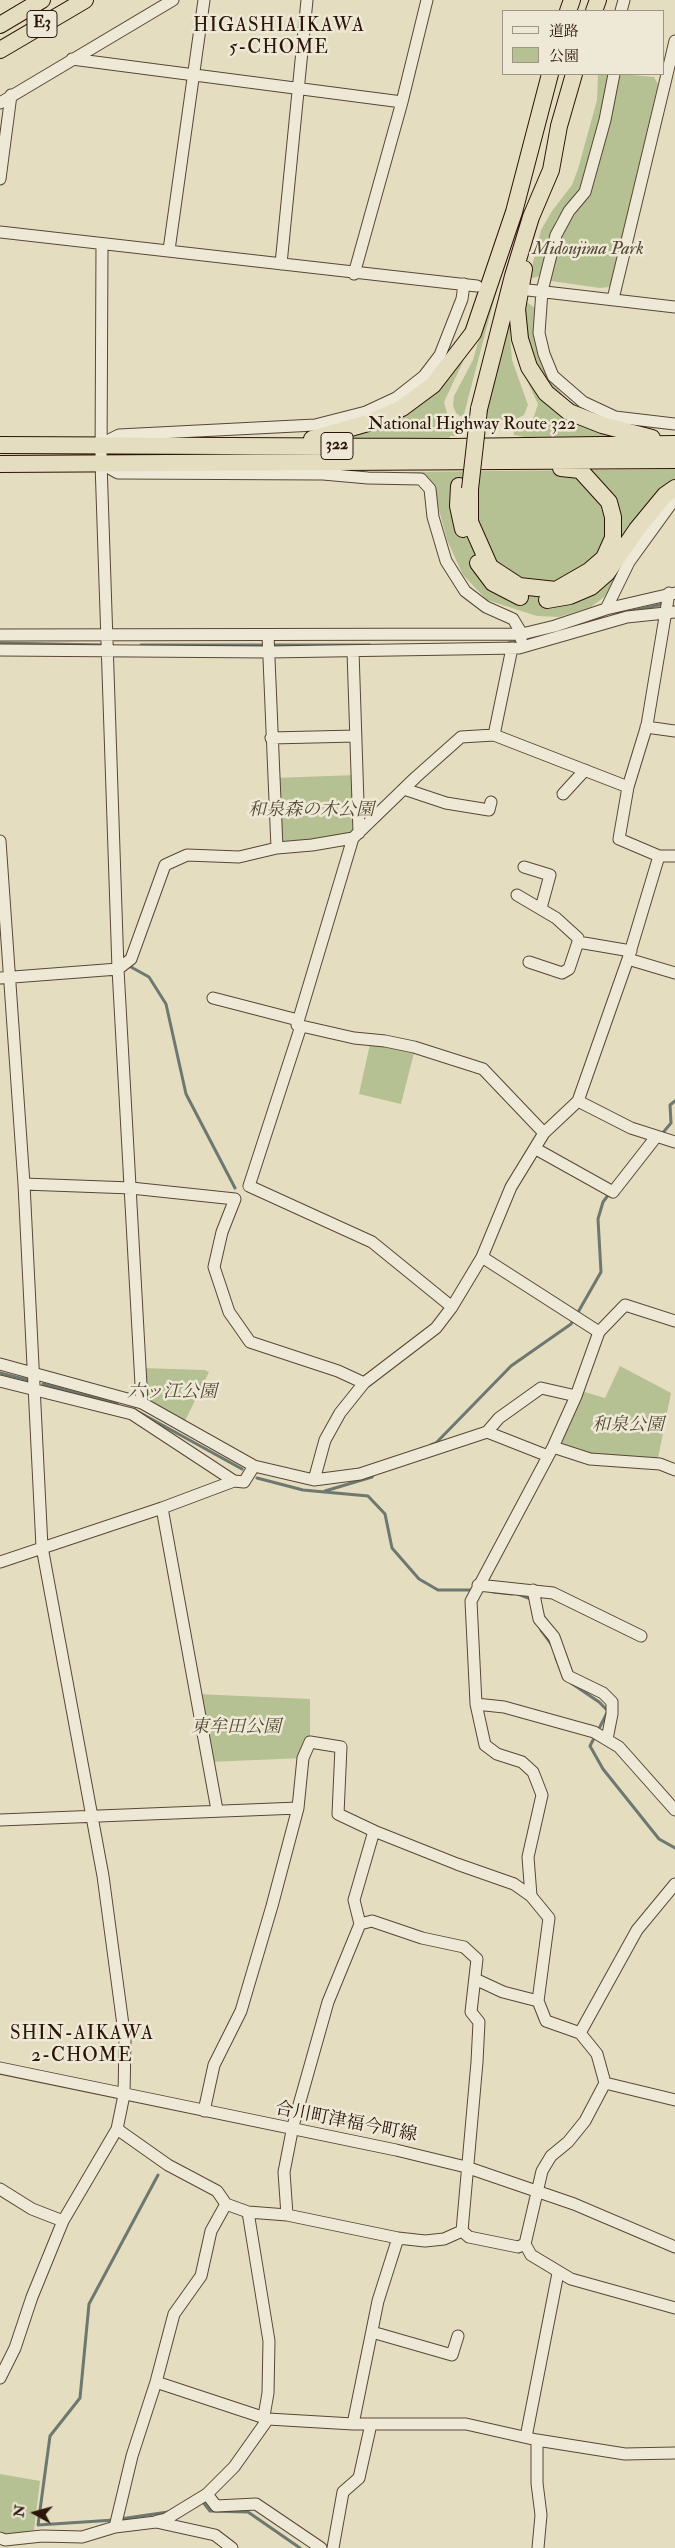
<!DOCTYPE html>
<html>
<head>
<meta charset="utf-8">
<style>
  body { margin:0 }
  #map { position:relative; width:675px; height:2548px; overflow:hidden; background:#e5ddc0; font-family:"IM FELL Double Pica","Noto Serif JP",serif }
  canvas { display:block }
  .legend { position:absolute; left:502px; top:10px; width:162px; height:65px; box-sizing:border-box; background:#eee9d6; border:1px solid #a09484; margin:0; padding:6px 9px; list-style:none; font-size:15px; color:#2c1408 }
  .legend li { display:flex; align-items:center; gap:10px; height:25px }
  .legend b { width:25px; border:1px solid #a09484 }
  .north { position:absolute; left:10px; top:2488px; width:50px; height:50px; -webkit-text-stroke:4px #eee9d6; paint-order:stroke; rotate:277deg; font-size:14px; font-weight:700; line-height:20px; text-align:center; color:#2c1408 }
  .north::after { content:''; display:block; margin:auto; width:18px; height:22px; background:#2c1408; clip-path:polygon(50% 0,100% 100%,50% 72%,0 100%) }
</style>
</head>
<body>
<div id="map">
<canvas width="675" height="2548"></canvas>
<ul class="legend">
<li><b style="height:6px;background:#eee9d6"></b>道路</li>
<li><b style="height:14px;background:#b5c192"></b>公園</li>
</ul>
<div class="north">N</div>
</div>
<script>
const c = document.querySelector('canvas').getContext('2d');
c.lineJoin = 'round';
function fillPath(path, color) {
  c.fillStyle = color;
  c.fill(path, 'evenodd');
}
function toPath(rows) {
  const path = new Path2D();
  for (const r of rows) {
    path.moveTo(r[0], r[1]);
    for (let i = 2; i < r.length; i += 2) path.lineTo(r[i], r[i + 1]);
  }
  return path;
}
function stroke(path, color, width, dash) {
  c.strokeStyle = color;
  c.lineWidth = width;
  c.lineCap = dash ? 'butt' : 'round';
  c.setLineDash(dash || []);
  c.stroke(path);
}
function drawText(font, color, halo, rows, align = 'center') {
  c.font = font + ' "IM FELL Double Pica","Noto Serif JP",serif';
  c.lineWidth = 5;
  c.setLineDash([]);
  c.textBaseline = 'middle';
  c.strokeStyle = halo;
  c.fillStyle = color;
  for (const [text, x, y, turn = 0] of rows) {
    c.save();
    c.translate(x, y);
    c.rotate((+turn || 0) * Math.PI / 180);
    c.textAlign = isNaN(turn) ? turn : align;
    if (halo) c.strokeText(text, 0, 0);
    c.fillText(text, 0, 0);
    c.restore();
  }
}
fillPath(toPath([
  [598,74,608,74,608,82,584,182,556,220,540,276,529,279,541,230,552,211,572,185,578,169,597,100],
  [620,74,654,77,658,84,611,283,609,287,600,288,551,281,549,276,561,234,592,190,616,90,616,77],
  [499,269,502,269,463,418,456,413,453,406,454,396,473,360],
  [525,301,535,308,536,329,548,376,567,400,589,412,675,428,675,430,622,426,564,403,536,371,524,335],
  [511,317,510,336,512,360,528,405,524,415,516,419,483,420],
  [465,353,462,364,444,402,448,417,456,425,462,426,461,436,450,436,449,439,333,440],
  [523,372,538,390,631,438,539,440,514,435,513,428,525,425,533,419,538,404],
  [675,469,675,497,608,594,591,607,559,617,537,616,487,600,463,575,447,540,437,502,425,476,409,472],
  [357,775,359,833,277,848,273,778],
  [370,1044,414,1053,401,1104,359,1094],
  [620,1366,671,1393,657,1463,590,1459,553,1447,578,1390,605,1398],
  [141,1368,205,1370,209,1372,182,1427,142,1403],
  [196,1694,310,1699,310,1742,303,1758,209,1762],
  [0,2474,40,2481,34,2530,9,2535,0,2531]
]), '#b5c192');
stroke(toPath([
  [632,611,664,604],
  [0,643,105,645],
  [508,643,544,635],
  [141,645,370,645],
  [131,967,149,977,166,1004,186,1094,235,1188],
  [661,1135,671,1123,670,1105,675,1101],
  [577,1314,601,1272,598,1219,603,1202,609,1194],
  [0,1373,32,1381],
  [43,1384,117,1404],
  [135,1410,242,1469],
  [431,1445,436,1443,511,1366,571,1324,574,1319],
  [257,1478,303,1490,368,1496,385,1514,392,1548,419,1579,438,1590,475,1590],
  [325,1491,372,1477,374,1473],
  [493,1592,512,1594],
  [518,1594,531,1599],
  [541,1630,552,1645],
  [556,1658,562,1673],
  [571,1683,599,1702,608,1711,590,1746,603,1769,659,1839,675,1848],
  [202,2501,210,2511,248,2512,300,2548],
  [120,2519,168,2512],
  [114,2520,38,2525,50,2436,80,2398,89,2304,158,2175]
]), '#6c7870', 3);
const minor = toPath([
  [621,11,624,0],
  [72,59,402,102],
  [614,74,605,120,585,192,569,211,556,235,542,291,539,333,544,354,553,376,583,402,615,417,675,424],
  [0,103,173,0],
  [0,179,11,95],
  [0,232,477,286],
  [102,245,101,463,118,969,131,959,165,865,187,855,239,857,277,848,312,845,353,838],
  [169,250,204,0],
  [281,264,307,0],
  [354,274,402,102,427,0],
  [528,290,675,307],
  [613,299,675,41],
  [103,443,119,435,315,425,366,412,396,398,424,376,440,355,462,299,464,284],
  [102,464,118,473,323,474,368,478,421,479,430,489,433,517,446,561,465,591,486,607,513,619,522,634,521,639],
  [669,593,647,725,628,787,619,839,659,856,675,856],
  [606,609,629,562,671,504,675,502],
  [0,635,522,634,555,626,606,609,675,593],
  [268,635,277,848],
  [0,650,268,652,519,648,627,617,675,612],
  [353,651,359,833],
  [646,727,675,731],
  [494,735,512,648],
  [271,738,356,736],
  [404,789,446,803,489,810,491,802],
  [563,794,585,770],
  [0,841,24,1184,42,1547,103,1876,125,2040,124,2095,117,2129,63,2221,32,2297,15,2348,0,2378],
  [524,867,550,875,541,908],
  [517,895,556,918,578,938,578,942],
  [628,959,675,973],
  [529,962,562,973,569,969,578,942,631,951],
  [0,978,118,969,142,1403],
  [213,998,298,1020],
  [301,1026,249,1186,372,1242,452,1307],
  [578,1101,631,1128,675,1142],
  [544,1133,483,1069,414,1047,385,1041,354,1038,297,1025,353,838,416,777,461,737,494,735,628,787],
  [536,1149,613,1192,656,1137],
  [24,1184,131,1188,235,1199,222,1232,214,1267,229,1312,250,1342,338,1371,364,1383],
  [482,1257,599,1332,625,1305,675,1321],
  [0,1364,142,1403,254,1466,314,1480,360,1474,487,1432,548,1456],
  [0,1381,132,1414,234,1481],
  [487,1432,499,1418,541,1388,576,1396],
  [553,1447,590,1459,660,1464,675,1470],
  [314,1480,325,1440,340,1413,364,1383,436,1328,452,1307,482,1257,511,1187,544,1133,578,1101,628,959,659,856],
  [162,1508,217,1810],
  [0,1562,162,1508,234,1481,244,1482,254,1466],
  [478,1585,553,1593,641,1636],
  [533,1590,539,1619,554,1637,568,1676,603,1693,612,1702,612,1714,607,1739],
  [476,1704,504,1707,594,1732,619,1747,675,1810],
  [0,1820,298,1808],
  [531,1896,528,1857,542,1795,533,1772,522,1762,497,1754,485,1745,476,1704,471,1601,553,1447,576,1396,599,1332],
  [360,1924,372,1921,422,1938,464,1947,477,1959,471,2012,479,2022,477,2062,462,2231],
  [475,1979,503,1992,538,2001],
  [580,2033,637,1930,675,1884],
  [0,2068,396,2150,466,2167,574,2204,675,2247],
  [605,2083,675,2100],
  [204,2111,214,2065,241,2011,272,1906,298,1808,303,1758,310,1742,341,1747,338,1814,374,1831,457,1864,514,1884,531,1896,549,1918,538,2001,546,2021,580,2033,597,2054,605,2083,585,2121,568,2142,551,2156,542,2171,525,2244,531,2255,571,2279,675,2308],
  [117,2129,168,2165,217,2191,226,2204,248,2212,287,2215,398,2238,425,2241,444,2239,462,2231],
  [0,2189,32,2209,63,2221],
  [248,2212,269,2341,268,2393,264,2416],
  [287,2215,284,2172,293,2126,328,2002,360,1924,354,1900,374,1831],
  [462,2231,469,2237,518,2247,525,2244],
  [372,2332,452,2355,458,2336],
  [156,2382,268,2419,353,2424,466,2424,537,2440,625,2454,675,2453],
  [353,2424,378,2301,398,2238],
  [526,2437,558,2273],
  [537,2440,537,2483,541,2515,538,2548],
  [207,2494,216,2506,256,2504,321,2548],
  [157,2521,166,2519,207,2494,234,2467,268,2419],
  [115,2527,132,2456,156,2382,174,2314,201,2276,211,2231,226,2204],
  [0,2538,5,2540,42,2536,82,2537,115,2527,156,2522,215,2535,232,2548],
  [333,2548,343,2492,359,2478,371,2424]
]);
const highway = toPath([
  [568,11,572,0],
  [594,11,598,0],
  [0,25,42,0],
  [0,50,85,0],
  [524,269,517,309,520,339,529,367,546,393,569,412,602,425,652,438],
  [479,409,513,276,531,217,551,170,559,126,574,74],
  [312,439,368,423,402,408,433,385,473,333,514,212,550,74],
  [0,445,452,447,675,444],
  [0,464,675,460],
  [459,486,458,506,463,529],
  [470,489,470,522,490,567,519,586,556,590,589,571,604,558,613,538,613,517,609,502,580,470,561,468],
  [478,563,493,583,520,597],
  [547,600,570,596,591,587,607,573,637,529,665,495,675,488]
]);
stroke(minor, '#5a4636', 13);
stroke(highway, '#2c1408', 18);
stroke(minor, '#eee9d6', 11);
stroke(highway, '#e5ddc0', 16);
const highwayBridge = toPath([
  [470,489,479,409]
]);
stroke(highwayBridge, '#2c1408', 18, []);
stroke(highwayBridge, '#e5ddc0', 16);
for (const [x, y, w] of [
  [42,24,30],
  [337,446,32]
]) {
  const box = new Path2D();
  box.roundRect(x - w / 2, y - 13.5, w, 27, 4);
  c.fillStyle = '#eee9d6';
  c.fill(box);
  stroke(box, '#2c1408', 1);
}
drawText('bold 16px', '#2c1408', null, [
  ["E3",42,24],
  ["322",337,446]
]);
drawText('italic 18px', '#554831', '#eee9d6', [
  ["Midoujima Park",588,250],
  ["和泉森の木公園",311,811],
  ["六ッ江公園",172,1393],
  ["和泉公園",628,1426],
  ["東牟田公園",236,1728]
]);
drawText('18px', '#2c1408', '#eee9d6', [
  ["National Highway Route 322",472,425],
  ["合川町津福今町線",346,2123,11]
]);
c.letterSpacing = '1px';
drawText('19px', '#2c1408', '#eee9d6', [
  ["HIGASHIAIKAWA",279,27],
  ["5-CHOME",279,49],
  ["SHIN-AIKAWA",82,2035],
  ["2-CHOME",82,2057]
]);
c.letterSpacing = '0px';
</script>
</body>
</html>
